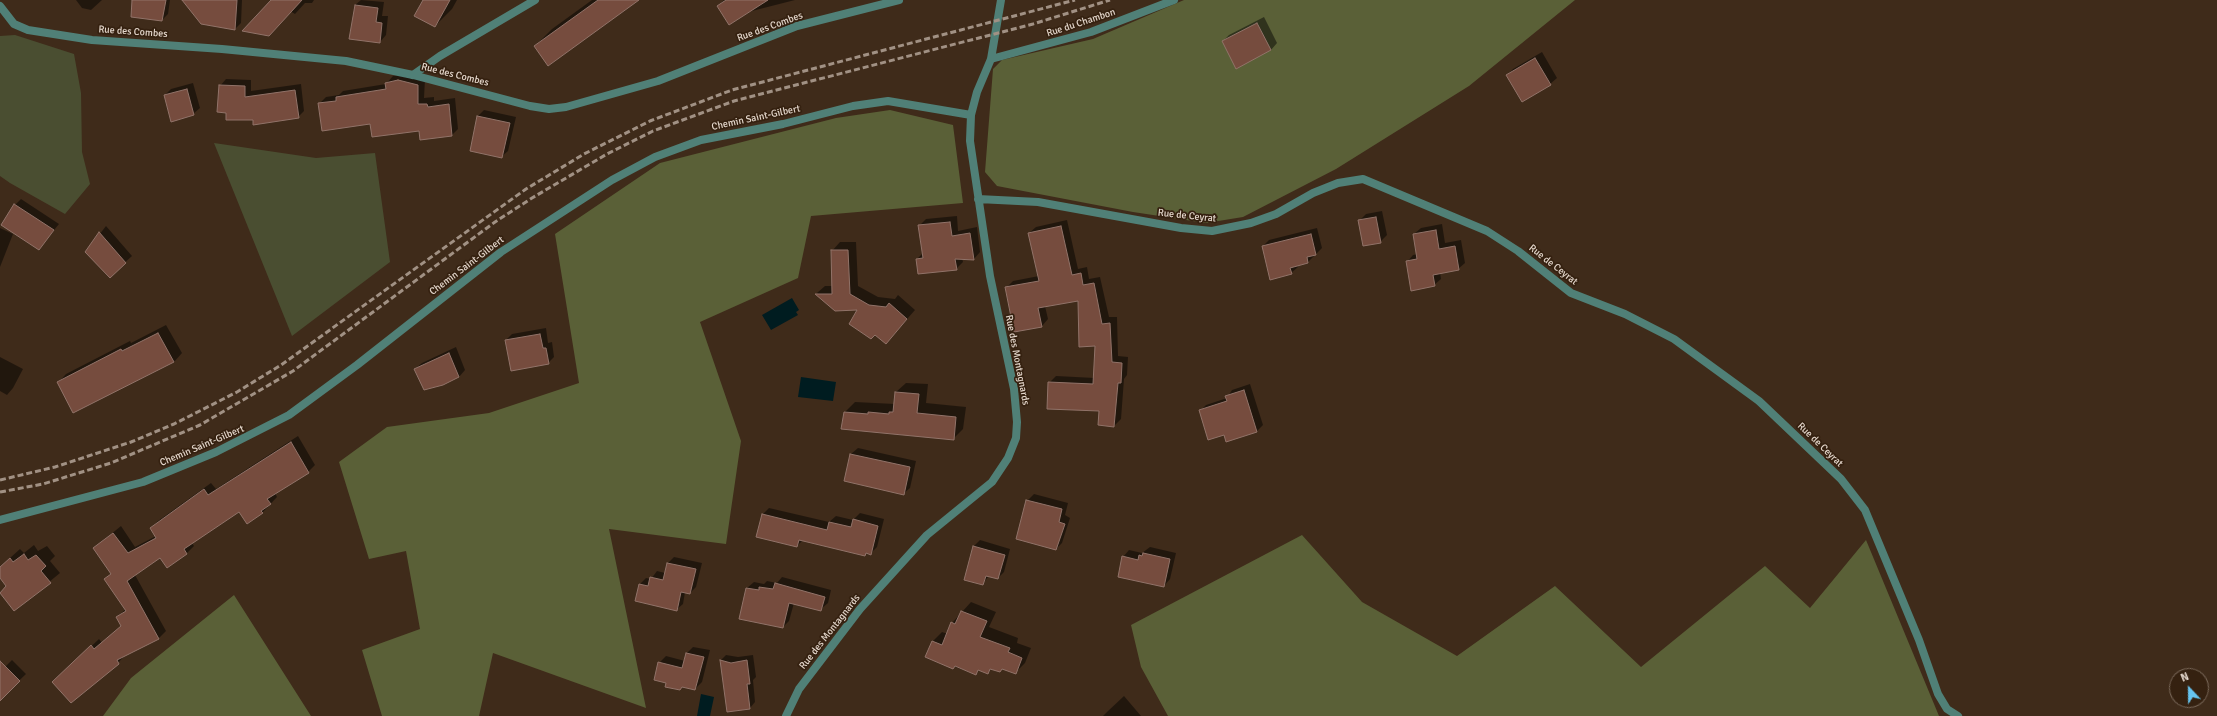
<!DOCTYPE html>
<html>
<head>
<meta charset="utf-8">
<style>
  body { margin:0 }
  #map { position:relative; width:2217px; height:716px; overflow:hidden; background:#3f2b1a; font-family:Signika,sans-serif }
  canvas { display:block }
  .north { position:absolute; left:2169px; top:668px; width:40px; height:40px; box-sizing:border-box; background:#352110; border:1px solid #7b6a5b; border-radius:50%; rotate:338deg; font-size:11px; font-weight:700; line-height:16px; text-align:center; color:#e4d7cc }
  .north::after { content:''; display:block; margin:auto; width:14px; height:18px; background:#66c4ef; clip-path:polygon(50% 0,100% 100%,50% 72%,0 100%) }
</style>
</head>
<body>
<div id="map">
<canvas width="2217" height="716"></canvas>
<div class="north">N</div>
</div>
<script>
const c = document.querySelector('canvas').getContext('2d');
c.lineJoin = 'round';
function fillPath(path, color) {
  c.fillStyle = color;
  c.fill(path, 'evenodd');
}
function toPath(rows) {
  const path = new Path2D();
  for (const r of rows) {
    path.moveTo(r[0], r[1]);
    for (let i = 2; i < r.length; i += 2) path.lineTo(r[i], r[i + 1]);
  }
  return path;
}
function stroke(path, color, width, dash) {
  c.strokeStyle = color;
  c.lineWidth = width;
  c.lineCap = dash ? 'butt' : 'round';
  c.setLineDash(dash || []);
  c.stroke(path);
}
function drawText(font, color, halo, rows, align = 'center') {
  c.font = font + ' Signika,sans-serif';
  c.lineWidth = 3.5;
  c.setLineDash([]);
  c.textBaseline = 'middle';
  c.strokeStyle = halo;
  c.fillStyle = color;
  for (const [text, x, y, turn = 0] of rows) {
    c.save();
    c.translate(x, y);
    c.rotate((+turn || 0) * Math.PI / 180);
    c.textAlign = isNaN(turn) ? turn : align;
    if (halo) c.strokeText(text, 0, 0);
    c.fillText(text, 0, 0);
    c.restore();
  }
}
fillPath(toPath([
  [15,35,74,54,81,93,82,152,90,184,65,214,10,183,0,176,0,36],
  [214,143,316,158,375,153,390,262,292,336]
]), '#4a4e31');
fillPath(toPath([
  [1184,0,1575,0,1469,86,1336,169,1243,217,1206,223,1133,212,997,186,985,172,993,69,1002,60,1093,39],
  [890,110,953,125,963,203,811,216,798,278,700,322,741,441,726,544,609,529,646,708,493,653,479,716,382,716,362,650,420,629,406,551,369,559,339,462,387,427,489,413,579,383,555,234,660,163,836,118],
  [1302,535,1362,602,1457,656,1555,586,1641,667,1765,566,1810,608,1866,540,1939,716,1168,716,1141,667,1131,625],
  [234,595,311,716,103,716,131,678]
]), '#5a6037');
fillPath(toPath([
  [792,298,799,310,796,312,798,315,771,330,762,315],
  [801,377,836,382,833,401,798,397],
  [701,694,714,697,710,716,697,716]
]), '#001c20');
fillPath(toPath([
  [76,0,102,0,91,10,82,8],
  [133,0,170,0,168,14,162,20],
  [183,0,242,0,241,23,235,29],
  [272,0,314,0,312,3,305,3,295,14],
  [361,0,384,2,382,16,388,16,386,35,380,42,355,5],
  [424,0,457,0,452,9,435,26],
  [592,0,637,0,535,46,552,29],
  [724,0,795,0,748,12,718,6],
  [1264,17,1277,43,1271,50,1223,41,1229,35],
  [1542,52,1557,78,1550,84,1507,75,1513,69],
  [403,74,425,79,424,98,434,97,434,101,455,98,458,129,452,135,371,123,319,104,326,97,339,95,343,91,386,84,393,76],
  [226,79,251,80,251,91,301,84,304,111,298,117,254,119,227,112,220,86],
  [193,83,200,108,193,114,165,95,171,89],
  [484,110,516,117,508,151,501,157,471,150,478,116],
  [21,199,59,224,41,246,15,205],
  [1382,211,1387,235,1380,242,1360,220,1366,214],
  [957,216,958,231,977,227,980,252,974,259,962,258,963,262,956,269,917,259,923,253,919,226,926,219],
  [1067,220,1078,269,1087,267,1089,279,1100,277,1109,317,1117,317,1118,356,1128,357,1127,375,1124,379,1121,419,1114,426,1100,410,1049,383,1056,376,1095,378,1096,345,1079,300,1045,306,1048,319,1042,326,1006,288,1013,281,1039,276,1029,233,1036,227],
  [1442,224,1445,243,1461,240,1465,263,1458,269,1440,272,1441,279,1434,285,1407,262,1413,255,1418,254,1414,234,1421,228],
  [106,226,132,256,110,276,86,252],
  [0,228,13,234,0,267],
  [1317,228,1322,248,1308,262,1297,265,1298,267,1291,273,1263,246,1269,240],
  [840,242,856,242,858,286,878,297,895,299,898,295,915,310,886,343,875,334,862,330,860,332,850,323,858,309,835,310,817,293,825,286,833,286,832,251],
  [166,325,182,353,174,362,58,383,66,374,130,341,131,343],
  [546,328,548,343,552,342,554,357,548,363,506,340,512,334],
  [456,347,465,370,459,377,415,369,422,363],
  [0,357,23,369,13,388,7,395,0,391],
  [906,383,928,384,926,403,966,407,963,429,953,439,842,429,845,412,855,402,895,404,896,392],
  [1250,384,1263,425,1257,431,1200,411,1206,405,1227,398,1232,390],
  [298,436,315,465,308,472,275,493,277,497,262,513,240,511,192,543,194,546,187,553,167,567,160,557,135,575,166,631,159,638,125,655,118,663,61,675,99,639,102,643,122,626,117,617,126,609,106,579,112,573,94,548,121,526,135,547,156,536,151,528,158,521,211,483,216,489],
  [858,448,916,461,910,488,903,494,851,454],
  [1034,494,1068,503,1065,515,1070,518,1062,543,1056,549,1027,501],
  [769,508,829,522,836,516,853,520,860,513,884,519,877,547,871,553,867,552,865,555,803,540,797,546,762,515],
  [980,540,1010,549,1004,572,998,578,989,576,982,584,966,579,974,546],
  [34,545,38,551,47,546,55,556,50,561,60,573,15,610,1,592,7,586,0,576,0,567,20,549,24,553],
  [1150,547,1176,553,1170,579,1164,586,1123,557,1129,550,1142,553],
  [674,557,702,563,696,587,690,593,685,592,683,604,676,610,640,584,646,578,651,579,657,571,665,573,668,563],
  [782,577,831,590,828,603,821,609,794,603,789,621,783,627,740,618,747,588,754,582,764,584,767,581,777,583],
  [971,602,996,612,989,627,1018,638,1017,643,1031,648,1025,663,1016,672,1003,668,1000,671,992,668,988,673,980,669,976,674,926,657,933,641,942,632,948,634,952,623],
  [693,647,710,650,702,682,695,689,683,686,680,689,667,682,659,663,666,656,685,661,687,653],
  [726,655,738,657,753,655,756,677,753,680,755,702,750,708,721,660],
  [12,660,26,674,3,696,0,693,0,672],
  [1124,696,1141,716,1103,716,1107,712]
]), '#0007');
const building = toPath([
  [132,0,166,0,162,21,131,17,132,0],
  [182,0,237,0,235,30,201,24,182,0],
  [271,0,302,0,269,36,242,31,271,0],
  [423,0,450,0,435,27,414,16,423,0],
  [598,0,639,0,548,66,534,46,598,0],
  [726,0,768,0,729,25,717,6,726,0],
  [355,5,378,8,376,22,382,23,380,43,349,39,355,5],
  [1257,23,1271,50,1236,69,1222,41,1257,23],
  [1535,58,1551,85,1522,102,1506,75,1535,58],
  [398,80,418,85,418,104,427,104,428,107,449,104,452,136,420,140,419,131,372,137,370,124,322,131,318,103,336,101,336,97,386,89,385,83,398,80],
  [219,85,245,86,245,97,295,90,299,118,253,125,253,120,226,120,226,113,217,112,219,85],
  [187,89,194,115,171,122,164,95,187,89],
  [477,116,510,123,502,158,470,151,477,116],
  [14,204,54,230,39,250,1,225,14,204],
  [1376,217,1381,243,1363,246,1358,220,1376,217],
  [950,222,952,236,970,233,974,260,955,259,957,270,918,274,916,259,923,258,918,225,950,222],
  [1061,226,1072,275,1081,273,1083,285,1094,283,1102,324,1110,323,1112,362,1122,363,1121,383,1118,383,1114,427,1098,425,1099,411,1047,409,1048,382,1093,384,1095,346,1079,347,1078,301,1038,308,1042,327,1014,332,1005,287,1039,281,1028,233,1061,226],
  [1436,230,1439,249,1455,246,1459,270,1433,275,1435,286,1411,291,1406,261,1417,259,1413,234,1436,230],
  [99,232,126,263,110,278,85,252,99,232],
  [1311,234,1316,255,1307,257,1308,263,1290,268,1292,274,1270,280,1262,246,1311,234],
  [831,250,848,250,850,294,869,305,886,307,889,303,907,319,886,344,875,335,871,339,849,324,857,310,835,311,815,294,832,294,831,250],
  [158,333,174,362,73,413,57,382,121,349,122,351,158,333],
  [540,334,543,348,546,348,549,364,511,371,505,340,540,334],
  [449,353,459,377,443,385,424,390,414,369,449,353],
  [1244,390,1257,432,1226,442,1224,435,1208,440,1199,410,1227,401,1225,396,1244,390],
  [895,392,919,394,917,413,956,417,954,440,841,429,844,412,868,414,868,412,889,414,889,412,893,412,895,392],
  [291,442,309,473,267,499,271,504,261,511,263,513,247,524,239,512,184,549,187,554,167,568,160,558,127,581,159,639,117,660,119,664,71,703,52,682,91,645,94,649,121,626,116,617,126,611,104,579,111,574,93,548,113,533,128,553,156,538,150,528,204,489,208,495,291,442],
  [850,454,910,467,904,495,844,481,850,454],
  [1026,500,1062,509,1059,522,1065,524,1056,550,1016,539,1026,500],
  [762,514,827,530,829,522,851,527,853,519,878,526,871,555,866,553,865,556,799,540,797,547,756,537,762,514],
  [973,546,1005,555,998,579,986,576,983,585,964,580,973,546],
  [1143,553,1170,559,1164,587,1118,577,1122,556,1138,560,1139,555,1142,556,1143,553],
  [24,554,28,560,36,555,46,566,41,571,51,583,14,611,0,593,6,586,0,578,0,567,10,558,13,562,24,554],
  [667,563,696,569,690,594,681,592,677,611,635,601,639,584,648,586,650,577,663,580,667,563],
  [775,583,825,597,821,611,789,603,783,628,739,619,746,588,759,590,759,587,773,589,775,583],
  [961,611,987,621,980,637,1010,648,1008,652,1022,658,1016,674,1002,669,1000,672,990,669,988,674,978,670,976,675,955,666,953,669,925,657,932,641,942,645,951,622,955,624,961,611],
  [686,653,704,657,695,690,682,687,680,690,665,687,666,683,654,680,658,662,682,668,686,653],
  [720,660,731,663,747,660,750,684,747,684,750,709,727,712,720,660],
  [0,661,20,681,0,701,0,661]
]);
fillPath(building, '#764c3e');
stroke(building, '#917369', 1);
stroke(toPath([
  [413,75,440,56,535,0]
]), '#508077', 8);
stroke(toPath([
  [0,6,14,24,28,30,92,40,222,49,346,61,413,75,530,106,549,109,566,107,658,81,797,26,899,0],
  [991,59,1091,32,1174,0],
  [978,199,1038,202,1181,228,1212,231,1251,223,1276,214,1313,193,1338,183,1363,179,1487,231,1518,251,1571,293,1625,314,1674,339,1759,401,1841,479,1865,510,1919,640,1938,694,1947,709,1958,716],
  [0,520,143,482,216,452,289,415,357,365,501,252,612,180,655,157,701,140,783,124,853,106,888,101,971,115],
  [786,716,799,689,860,609,927,535,992,482,1008,458,1016,438,1017,422,1014,389,990,276,970,141,971,115,977,92,991,59,1001,0]
]), '#508077', 8);
stroke(toPath([
  [0,480,55,467,131,442,174,424,237,392,281,365,526,189,584,154,650,121,732,90,1075,0],
  [0,492,43,484,111,463,200,425,293,371,495,222,532,198,607,154,653,131,734,101,1033,24,1110,0]
]), '#a19184', 3, [6, 3]);
drawText('10px', '#e4d7cc', '#352110', [
  ["Rue du Chambon",1081,23,-18],
  ["Rue des Combes",770,27,-20],
  ["Rue des Combes",133,32,4],
  ["Rue des Combes",455,75,14],
  ["Chemin Saint-Gilbert",756,118,-12],
  ["Rue de Ceyrat",1187,216,6],
  ["Rue de Ceyrat",1553,265,38],
  ["Chemin Saint-Gilbert",467,266,-37],
  ["Rue des Montagnards",1017,360,79],
  ["Rue de Ceyrat",1820,445,44],
  ["Chemin Saint-Gilbert",202,446,-23],
  ["Rue des Montagnards",830,632,-52]
]);
</script>
</body>
</html>
